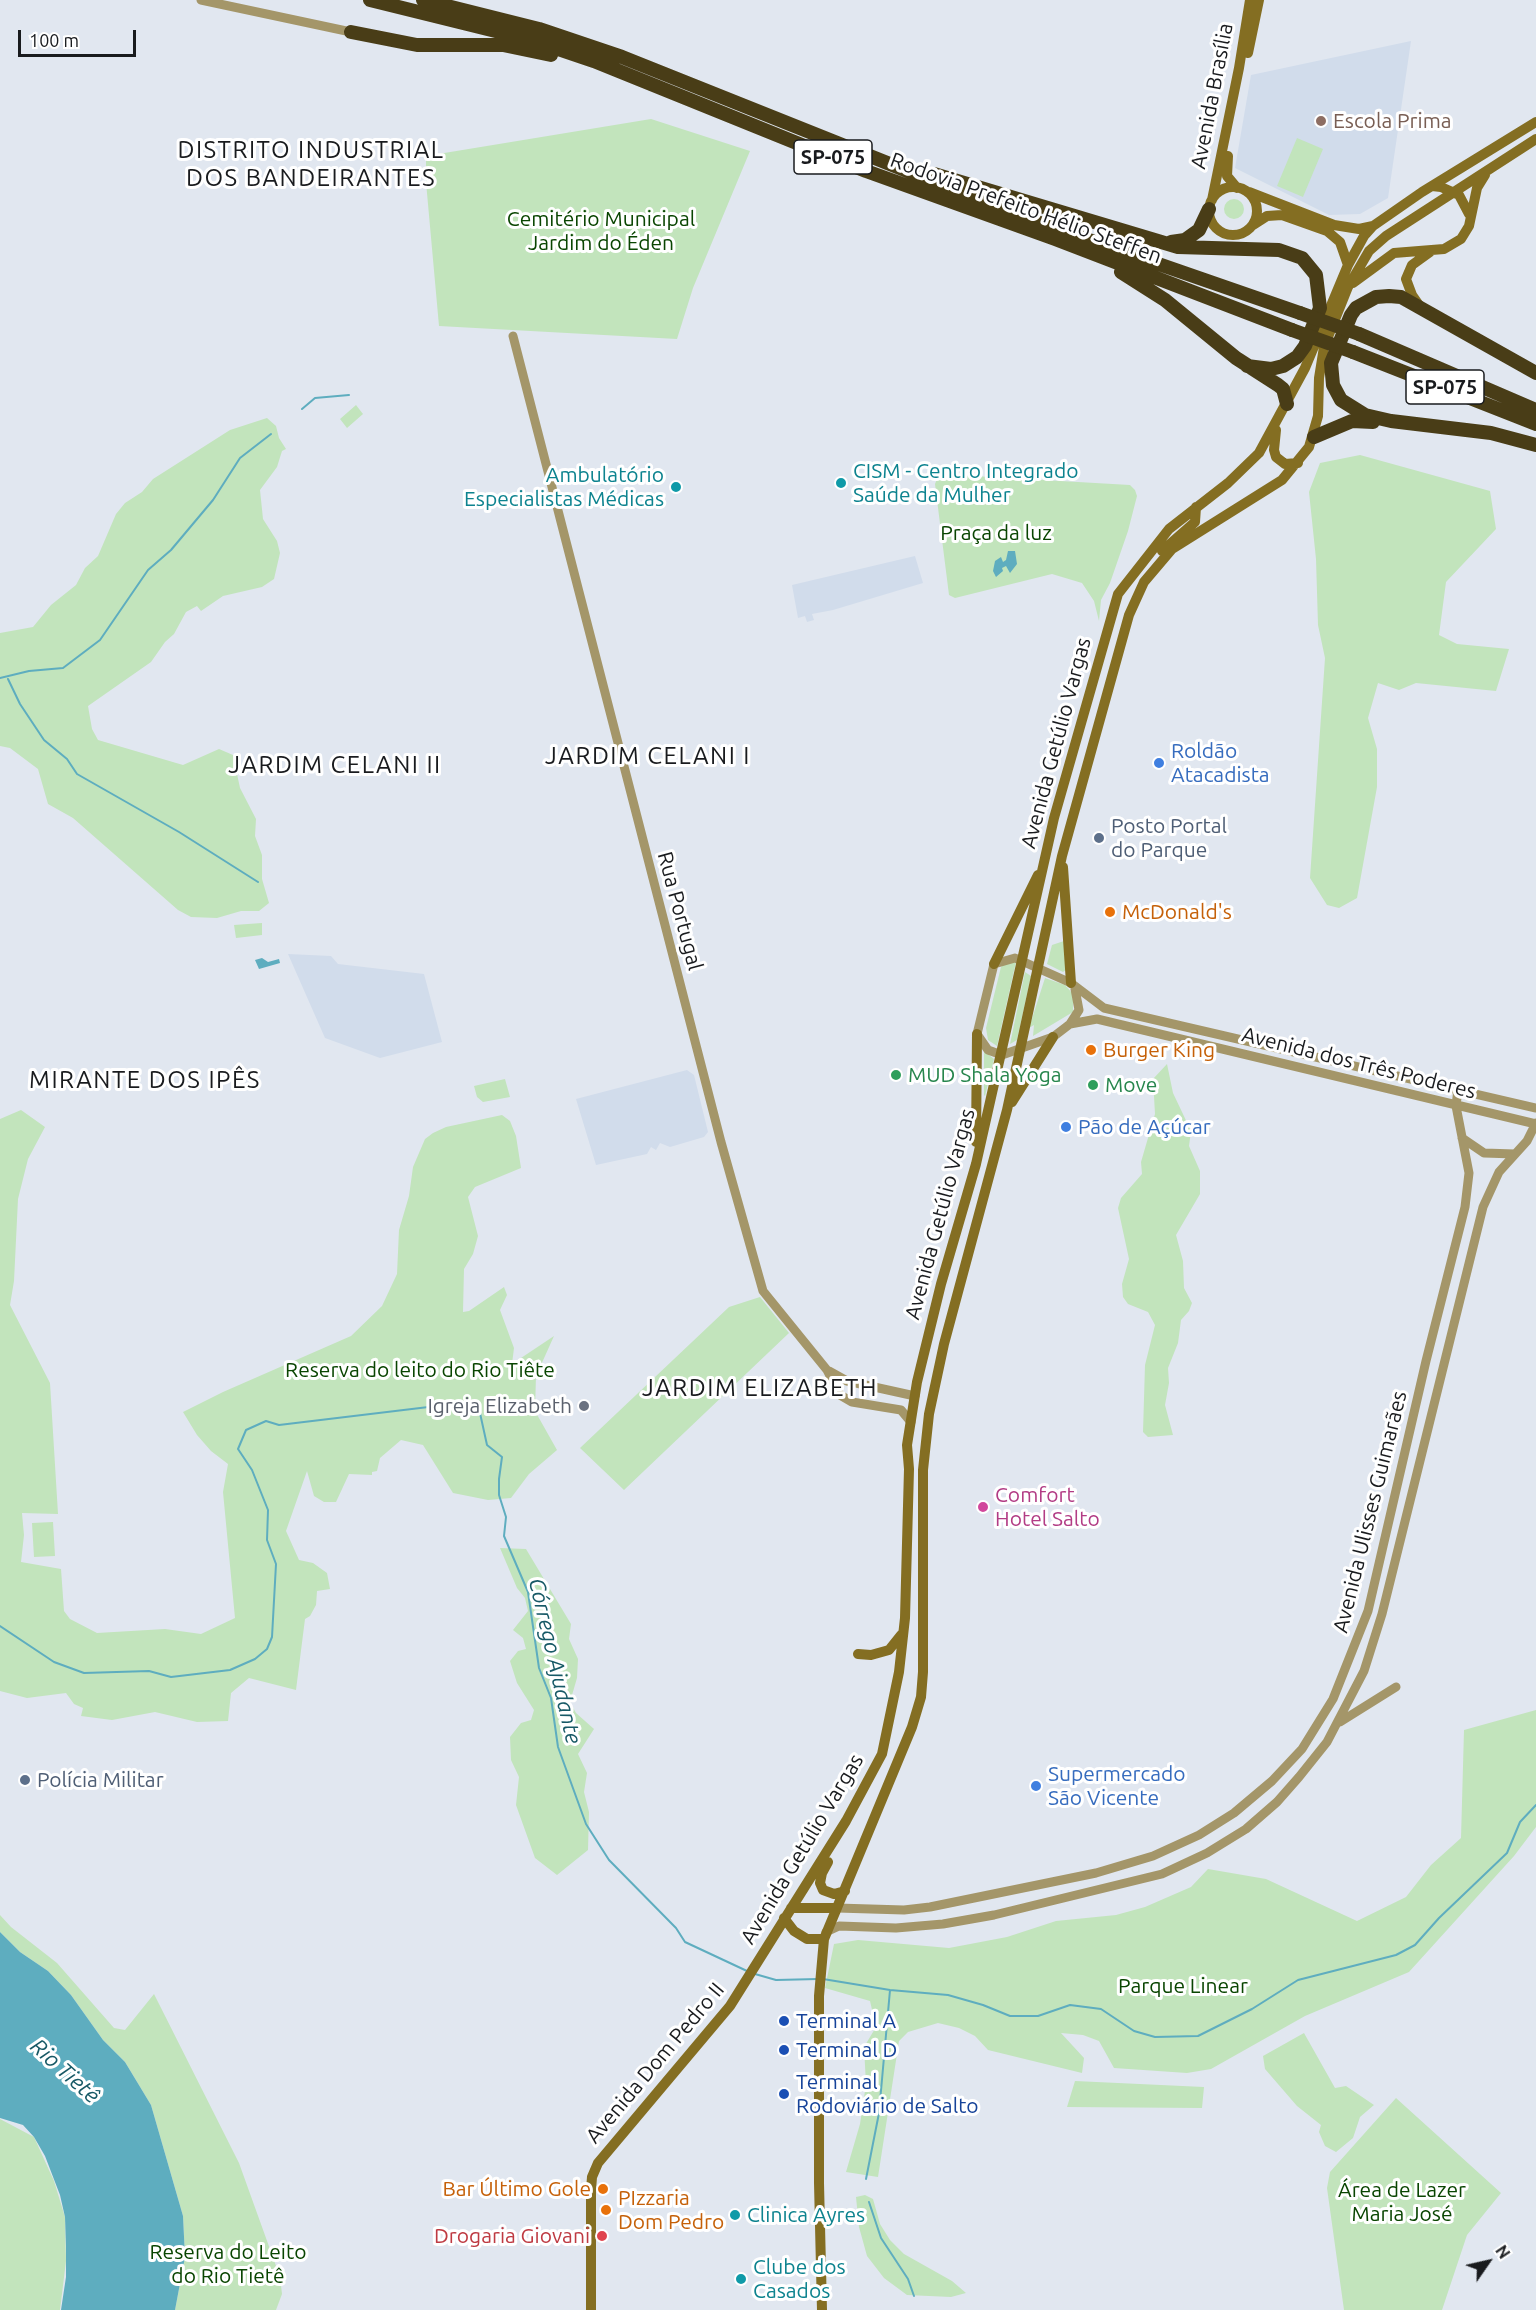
<!DOCTYPE html>
<html>
<head>
<meta charset="utf-8">
<style>
  body { margin:0 }
  #map { position:relative; width:1536px; height:2310px; overflow:hidden; background:#e1e7f0; font-family:Ubuntu,sans-serif }
  canvas { display:block }
  .north { position:absolute; left:1458px; top:2232px; width:60px; height:60px; -webkit-text-stroke:4px #fff; paint-order:stroke; rotate:56deg; font-size:16px; font-weight:700; line-height:24px; text-align:center; color:#191b1e }
  .north::after { content:''; display:block; margin:auto; width:21px; height:27px; background:#191b1e; clip-path:polygon(50% 0,100% 100%,50% 72%,0 100%) }
  .scale { position:absolute; left:18px; top:30px; width:118px; height:27px; box-sizing:border-box; border:3px solid #191b1e; border-top:0; padding-left:8px; font-size:18px; line-height:21px; white-space:nowrap; color:#191b1e; -webkit-text-stroke:4px #fff; paint-order:stroke }
</style>
</head>
<body>
<div id="map">
<canvas width="1536" height="2310"></canvas>
<div class="north">N</div>
<div class="scale">100 m</div>
</div>
<script>
const c = document.querySelector('canvas').getContext('2d');
c.lineJoin = 'round';
function fillPath(path, color) {
  c.fillStyle = color;
  c.fill(path, 'evenodd');
}
function toPath(rows) {
  const path = new Path2D();
  for (const r of rows) {
    if (r.length === 3) {
      path.moveTo(r[0] + r[2], r[1]);
      path.arc(r[0], r[1], r[2], 0, 2 * Math.PI);
      continue;
    }
    path.moveTo(r[0], r[1]);
    for (let i = 2; i < r.length; i += 2) path.lineTo(r[i], r[i + 1]);
  }
  return path;
}
function stroke(path, color, width, dash) {
  c.strokeStyle = color;
  c.lineWidth = width;
  c.lineCap = dash ? 'butt' : 'round';
  c.setLineDash(dash || []);
  c.stroke(path);
}
function drawText(font, color, halo, rows, align = 'center') {
  c.font = font + ' Ubuntu,sans-serif';
  c.lineWidth = 6;
  c.setLineDash([]);
  c.textBaseline = 'middle';
  c.strokeStyle = halo;
  c.fillStyle = color;
  for (const [text, x, y, turn = 0] of rows) {
    c.save();
    c.translate(x, y);
    c.rotate((+turn || 0) * Math.PI / 180);
    c.textAlign = isNaN(turn) ? turn : align;
    if (halo) c.strokeText(text, 0, 0);
    c.fillText(text, 0, 0);
    c.restore();
  }
}
fillPath(toPath([
  [1411,41,1388,198,1360,214,1329,215,1235,168,1251,75],
  [915,556,923,583,833,610,812,614,814,620,807,622,805,616,798,618,792,585],
  [288,954,331,956,338,964,424,974,442,1042,380,1058,325,1038],
  [687,1070,694,1075,708,1132,704,1137,670,1147,660,1143,656,1150,651,1147,647,1154,596,1165,576,1099]
]), '#d1dceb');
fillPath(toPath([
  [651,119,750,151,693,288,677,339,439,326,426,182,426,156],
  [1297,138,1323,149,1303,197,1277,186],
  [1234,209,10],
  [356,405,363,414,347,428,340,419],
  [267,418,276,426,279,438,286,449,282,451,277,467,260,490,263,519,277,541,280,553,274,579,262,587,223,596,201,611,197,606,186,612,174,634,165,642,151,662,88,706,92,729,98,740,183,765,219,749,233,755,240,788,256,819,255,836,262,855,262,879,269,903,259,911,241,911,217,918,191,917,178,910,73,818,48,804,38,769,10,748,0,746,0,633,33,627,51,605,76,585,85,568,98,556,116,514,125,503,142,492,153,479,230,430],
  [1360,455,1490,491,1496,529,1446,582,1439,635,1457,644,1509,649,1496,691,1416,683,1399,690,1378,683,1368,718,1377,749,1377,787,1357,898,1339,908,1327,905,1310,878,1325,658,1318,625,1316,559,1309,492,1320,463],
  [939,474,1130,485,1135,490,1137,496,1128,531,1110,583,1101,600,1099,621,1094,601,1082,583,1052,574,955,598,949,595,935,484],
  [262,923,262,935,236,938,234,925],
  [1064,941,1066,970,1063,972,1047,964,1052,945],
  [1016,962,997,1046,988,1040,986,1028,1001,967,1005,963],
  [1025,972,1031,976,1017,1040,1010,1044],
  [1045,978,1065,985,1073,994,1073,1012,1033,1036,1034,1025,1029,1028],
  [984,1051,994,1059,985,1096,984,1095],
  [1167,1064,1173,1093,1191,1131,1189,1146,1200,1171,1200,1194,1176,1235,1183,1261,1184,1288,1192,1303,1189,1311,1181,1320,1178,1343,1168,1368,1169,1383,1165,1405,1173,1435,1148,1437,1143,1432,1145,1365,1155,1325,1148,1312,1128,1304,1123,1297,1122,1284,1129,1259,1118,1208,1121,1198,1142,1174,1141,1162,1155,1114,1153,1079],
  [505,1079,510,1097,483,1102,477,1097,474,1086],
  [21,1110,45,1127,28,1159,18,1199,14,1281,10,1305,50,1383,58,1514,22,1513,24,1535,21,1562,61,1569,64,1611,70,1619,97,1633,165,1629,201,1634,235,1618,223,1492,228,1464,211,1451,197,1435,183,1412,223,1392,351,1336,382,1306,397,1274,399,1230,409,1196,413,1167,425,1139,433,1133,446,1127,502,1115,510,1121,516,1136,521,1168,475,1187,468,1197,478,1236,473,1254,464,1269,463,1312,469,1311,504,1287,507,1295,500,1310,514,1348,512,1364,554,1336,536,1376,535,1411,557,1450,529,1474,511,1498,488,1500,453,1493,423,1445,401,1440,380,1458,377,1471,372,1472,372,1475,349,1474,336,1502,324,1502,314,1496,307,1471,286,1531,299,1560,313,1563,327,1573,330,1589,317,1591,316,1605,310,1616,305,1619,296,1690,249,1678,231,1693,228,1721,197,1722,155,1712,112,1720,81,1716,83,1708,74,1704,66,1693,27,1698,0,1691,0,1119],
  [760,1297,789,1333,624,1490,580,1448,729,1307],
  [53,1522,55,1556,34,1557,32,1523],
  [500,1548,526,1549,571,1624,569,1639,578,1659,577,1678,570,1702,576,1713,594,1729,578,1754,587,1773,584,1792,589,1812,588,1850,557,1875,535,1858,516,1805,519,1777,511,1760,510,1737,521,1723,531,1720,534,1710,517,1683,510,1661,518,1651,526,1649,523,1638,513,1630,528,1611,525,1598,517,1588],
  [1536,1710,1536,1827,1514,1856,1409,1972,1305,2016,1211,2069,1187,2073,1114,2068,1099,2041,1083,2035,1061,2033,1084,2058,1082,2073,988,2050,975,2036,959,2028,938,2023,908,2032,899,2041,878,2177,846,2172,860,2124,866,2084,864,2047,876,2027,870,2001,825,1988,834,1944,858,1940,949,1948,1007,1937,1056,1921,1116,1915,1145,1907,1191,1887,1208,1869,1266,1879,1357,1921,1406,1897,1431,1865,1461,1838,1464,1730],
  [0,1915,11,1927,57,1963,114,2028,125,2030,154,1994,239,2163,280,2277,282,2294,276,2310,175,2310,185,2257,183,2216,151,2105,125,2062,103,2040,71,1995,48,1971,20,1952,0,1932],
  [1304,2033,1335,2088,1346,2086,1374,2105,1360,2117,1353,2138,1336,2152,1325,2146,1319,2132,1321,2125,1297,2106,1265,2069,1263,2056],
  [1075,2081,1204,2087,1202,2108,1067,2107],
  [1396,2098,1501,2193,1467,2235,1442,2310,1344,2310,1327,2188,1330,2172],
  [0,2119,34,2137,54,2181,65,2217,66,2261,60,2310,0,2310],
  [865,2195,873,2199,880,2224,890,2240,904,2254,952,2281,966,2293,951,2297,907,2295,884,2278,867,2256,859,2227,856,2197]
]), '#c2e4bc');
fillPath(toPath([
  [1008,551,1015,551,1017,564,1010,573,1006,566,1002,568,1003,571,996,577,993,571,995,561,1001,557,1003,562,1006,560],
  [262,958,268,962,279,959,280,963,259,969,255,960],
  [0,1932,20,1952,48,1971,71,1995,103,2040,125,2062,151,2105,183,2216,185,2257,175,2310,61,2310,66,2277,66,2246,65,2217,60,2195,45,2156,34,2137,23,2125,0,2118]
]), '#5eadbf');
stroke(toPath([
  [302,409,315,398,349,395],
  [0,678,29,671,63,668,100,640,148,570,171,550,213,500,240,458,271,434],
  [8,679,20,704,44,740,67,759,77,774,179,832,258,882],
  [0,1626,54,1662,84,1673,149,1671,171,1677,230,1670,255,1659,267,1649,272,1637,276,1564,267,1540,268,1510,252,1470,238,1449,246,1430,266,1421,279,1425,470,1402,478,1404,487,1445,502,1457,499,1479,499,1495,506,1517,504,1536,528,1592,539,1668,551,1698,558,1747,586,1824,609,1860,676,1928,685,1942,747,1971],
  [755,1974,776,1980,818,1979],
  [823,1979,890,1990,948,1995,983,2005,1010,2016,1038,2016,1070,2005,1101,2009,1134,2031,1155,2037,1198,2036,1252,2009,1298,1980,1396,1955,1415,1945,1439,1918,1507,1853,1520,1822,1536,1805],
  [866,2179,879,2113,890,1990],
  [869,2202,881,2238,908,2279,914,2296]
]), '#5eadbf', 2);
stroke(toPath([
  [201,0,351,32],
  [513,336,721,1142,763,1291,827,1370,840,1395,852,1402,901,1410,911,1422],
  [1070,1024,1079,1010,1075,989],
  [1536,1108,1104,1008,1071,983,1015,958,994,964,977,1034,988,1050,1002,1055,1053,1037,1070,1024,1097,1019,1536,1124],
  [1462,1138,1484,1153,1515,1154],
  [829,1371,847,1381,915,1396],
  [1340,1722,1396,1687],
  [837,1908,904,1910,930,1907,1096,1873,1153,1856,1199,1835,1234,1813,1272,1781,1302,1749,1333,1699,1368,1611,1426,1361,1465,1207,1469,1173,1456,1106,1458,1089],
  [826,1932,839,1926,896,1928,943,1924,994,1915,1162,1874,1207,1853,1246,1829,1277,1802,1299,1777,1327,1742,1364,1671,1382,1614,1483,1207,1499,1172,1527,1141,1536,1123]
]), '#a49669', 9);
stroke(toPath([
  [1248,53,1259,0],
  [1228,156,1227,176,1237,188],
  [1432,186,1441,187,1459,195,1469,214],
  [1233,211,24],
  [1249,192,1334,225,1359,229,1373,226],
  [1212,200,1239,68,1250,0],
  [1253,225,1267,216,1282,215,1327,231,1340,242,1348,265],
  [1353,283,1394,253,1444,249,1461,239,1469,226,1477,188,1485,175],
  [1419,305,1412,295,1406,279,1412,265,1430,252],
  [1276,430,1274,450,1276,457,1285,464,1298,463],
  [1162,551,1195,522,1196,507],
  [1063,867,1071,983],
  [994,964,1038,875],
  [1012,1102,1053,1037],
  [976,1142,977,1034],
  [858,1654,871,1655,889,1650,901,1635],
  [828,1862,822,1873,820,1883,823,1890,834,1894,845,1891],
  [791,1908,837,1908],
  [784,1918,794,1931,807,1939,824,1939],
  [591,2310,591,2190,592,2177,598,2163,730,2006,846,1821,882,1754,899,1672,905,1618,909,1469,907,1445,917,1382,941,1284,976,1164,1054,818,1118,594,1169,529,1228,483,1259,453,1305,368,1348,265,1364,236,1373,226,1422,192,1536,122],
  [822,2310,819,2183,819,1996,824,1939,912,1727,921,1697,923,1672,923,1470,929,1414,944,1344,1007,1110,1062,856,1129,615,1144,582,1172,549,1282,480,1309,447,1318,416,1319,378,1324,347,1348,287,1369,251,1386,236,1536,139]
]), '#846e22', 10);
stroke(toPath([
  [370,0,532,40,594,61,866,171,1055,239,1292,330],
  [423,0,539,29,622,57,1020,216,1300,313],
  [351,32,417,45,503,45,551,55],
  [934,174,1178,247,1279,250,1302,258,1316,275,1320,308,1305,346,1297,357,1283,366,1271,369,1247,366],
  [1171,242,1185,240,1199,230,1209,209],
  [1121,272,1165,300,1236,358,1278,385,1283,389,1287,404],
  [1359,334,1536,410],
  [1353,352,1536,424],
  [1536,373,1401,297,1389,296,1376,297,1356,308,1351,315,1331,363,1333,385,1341,400,1365,415,1391,421,1491,433,1536,445],
  [1314,437,1352,421,1373,422]
]), '#493d17', 14);
stroke(toPath([
  [1300,313,1359,334],
  [1292,330,1353,352]
]), '#493d17', 14);
for (const [x, y, r, color] of [
  [1321,121,6,"#8d6e63"],
  [841,483,6,"#0f9aa8"],
  [676,487,6,"#0f9aa8"],
  [1159,763,6,"#3f7fe0"],
  [1099,838,6,"#5c6f8a"],
  [1110,912,6,"#e8710a"],
  [1091,1050,6,"#e8710a"],
  [896,1075,6,"#2e9e5b"],
  [1093,1085,6,"#2e9e5b"],
  [1066,1127,6,"#3f7fe0"],
  [584,1406,6,"#6b7280"],
  [983,1507,6,"#d1479c"],
  [25,1780,6,"#5c6f8a"],
  [1036,1786,6,"#3f7fe0"],
  [784,2021,6,"#1a4fb4"],
  [784,2050,6,"#1a4fb4"],
  [784,2094,6,"#1a4fb4"],
  [603,2189,6,"#e8710a"],
  [606,2210,6,"#e8710a"],
  [735,2215,6,"#0f9aa8"],
  [602,2236,6,"#e0444e"],
  [741,2279,6,"#0f9aa8"]
]) {
  const dot = new Path2D();
  dot.arc(x, y, r, 0, 2 * Math.PI);
  c.fillStyle = color;
  c.fill(dot);
  stroke(dot, '#fff', 2);
}
for (const [x, y, w] of [
  [833,157,78],
  [1445,387,78]
]) {
  const box = new Path2D();
  box.roundRect(x - w / 2, y - 17, w, 34, 4.5);
  c.fillStyle = '#fff';
  c.fill(box);
  stroke(box, '#191b1e', 1.5);
}
drawText('bold 20px', '#191b1e', null, [
  ["SP-075",833,157],
  ["SP-075",1445,387]
]);
drawText('21px', '#191b1e', '#fff', [
  ["Avenida Brasília",1212,96,-79],
  ["Rodovia Prefeito Hélio Steffen",1026,208,20],
  ["Avenida Getúlio Vargas",1056,743,-75],
  ["Rua Portugal",680,911,75],
  ["Avenida dos Três Poderes",1359,1063,14],
  ["Avenida Getúlio Vargas",940,1214,-75],
  ["Avenida Ulisses Guimarães",1370,1512,-76],
  ["Avenida Getúlio Vargas",802,1849,-59],
  ["Avenida Dom Pedro II",655,2063,-50]
]);
drawText('21px', '#785e54', '#fff', [
  ["Escola Prima",1333,121]
], 'left');
drawText('21px', '#094501', '#fff', [
  ["Cemitério Municipal",601,219],
  ["Jardim do Éden",601,243],
  ["Praça da luz",996,533],
  ["Reserva do leito do Rio Tiête",420,1370],
  ["Parque Linear",1183,1986],
  ["Área de Lazer",1402,2190],
  ["Maria José",1402,2214],
  ["Reserva do Leito",228,2252],
  ["do Rio Tietê",228,2276]
]);
drawText('21px', '#0d838f', '#fff', [
  ["CISM - Centro Integrado",853,471],
  ["Saúde da Mulher",853,495],
  ["Ambulatório",664,475,"right"],
  ["Especialistas Médicas",664,499,"right"],
  ["Clinica Ayres",747,2215],
  ["Clube dos",753,2267],
  ["Casados",753,2291]
], 'left');
drawText('21px', '#366cbe', '#fff', [
  ["Roldão",1171,751],
  ["Atacadista",1171,775],
  ["Pão de Açúcar",1078,1127],
  ["Supermercado",1048,1774],
  ["São Vicente",1048,1798]
], 'left');
drawText('21px', '#4e5e75', '#fff', [
  ["Posto Portal",1111,826],
  ["do Parque",1111,850],
  ["Polícia Militar",37,1780]
], 'left');
drawText('21px', '#c56008', '#fff', [
  ["McDonald's",1122,912],
  ["Burger King",1103,1050],
  ["Bar Último Gole",591,2189,"right"],
  ["PIzzaria",618,2198],
  ["Dom Pedro",618,2222]
], 'left');
drawText('21px', '#27864d', '#fff', [
  ["MUD Shala Yoga",908,1075],
  ["Move",1105,1085]
], 'left');
drawText('21px', '#5b616d', '#fff', [
  ["Igreja Elizabeth",572,1406]
], 'right');
drawText('21px', '#b23c85', '#fff', [
  ["Comfort",995,1495],
  ["Hotel Salto",995,1519]
], 'left');
drawText('21px', '#164399', '#fff', [
  ["Terminal A",796,2021],
  ["Terminal D",796,2050],
  ["Terminal",796,2082],
  ["Rodoviário de Salto",796,2106]
], 'left');
drawText('21px', '#be3a42', '#fff', [
  ["Drogaria Giovani",590,2236]
], 'right');
drawText('italic 22px', '#175966', '#fff', [
  ["Córrego Ajudante",555,1661,77],
  ["Rio Tietê",65,2071,42]
]);
c.letterSpacing = '1.5px';
drawText('24px', '#191b1e', '#fff', [
  ["DISTRITO INDUSTRIAL",311,150],
  ["DOS BANDEIRANTES",311,178],
  ["JARDIM CELANI I",648,756],
  ["JARDIM CELANI II",335,765],
  ["MIRANTE DOS IPÊS",145,1080],
  ["JARDIM ELIZABETH",760,1388]
]);
c.letterSpacing = '0px';
</script>
</body>
</html>
